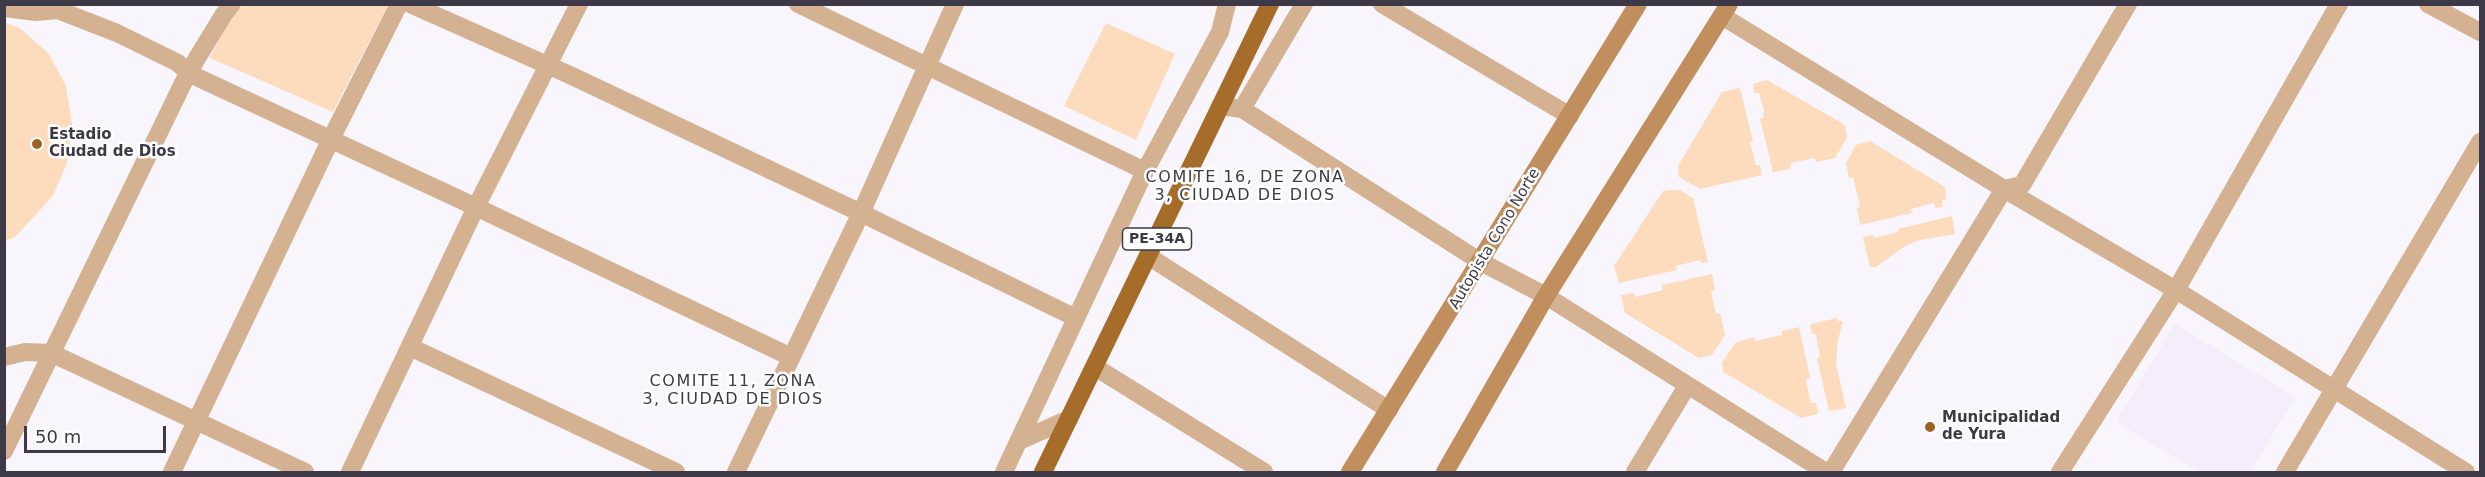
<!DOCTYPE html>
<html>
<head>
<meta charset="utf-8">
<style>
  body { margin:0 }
  #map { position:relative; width:2485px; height:477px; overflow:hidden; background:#f8f6fc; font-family:"DejaVu Sans",sans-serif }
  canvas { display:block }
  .frame { position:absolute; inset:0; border:6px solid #3e3946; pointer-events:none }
  .scale { position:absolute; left:24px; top:426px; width:142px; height:27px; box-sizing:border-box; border:3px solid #3e3946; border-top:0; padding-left:8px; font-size:18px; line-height:21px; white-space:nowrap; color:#3e3946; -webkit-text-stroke:4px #fff; paint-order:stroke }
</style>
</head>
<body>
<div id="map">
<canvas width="2485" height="477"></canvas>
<div class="frame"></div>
<div class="scale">50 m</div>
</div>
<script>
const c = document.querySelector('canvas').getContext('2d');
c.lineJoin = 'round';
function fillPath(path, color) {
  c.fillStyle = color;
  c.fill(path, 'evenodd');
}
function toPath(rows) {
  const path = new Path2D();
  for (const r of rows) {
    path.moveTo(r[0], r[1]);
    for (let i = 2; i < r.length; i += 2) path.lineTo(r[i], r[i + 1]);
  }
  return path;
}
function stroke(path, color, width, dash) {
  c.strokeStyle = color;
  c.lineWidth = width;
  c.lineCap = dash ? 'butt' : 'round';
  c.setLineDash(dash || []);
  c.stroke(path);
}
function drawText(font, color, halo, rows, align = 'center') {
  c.font = font + ' "DejaVu Sans",sans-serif';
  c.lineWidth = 5;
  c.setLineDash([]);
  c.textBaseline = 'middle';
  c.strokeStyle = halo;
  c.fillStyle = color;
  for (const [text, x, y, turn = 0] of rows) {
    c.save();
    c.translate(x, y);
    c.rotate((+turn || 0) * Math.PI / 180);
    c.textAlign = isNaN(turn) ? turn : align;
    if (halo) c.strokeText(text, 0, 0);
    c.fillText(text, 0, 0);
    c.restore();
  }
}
fillPath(toPath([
  [2175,324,2295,397,2250,472,2199,472,2116,422]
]), '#f3edfc');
fillPath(toPath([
  [243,5,388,5,333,112,210,58,228,22],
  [5,22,21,29,49,54,66,86,72,124,67,163,53,196,15,237,5,241],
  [1106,23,1175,54,1136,140,1064,106],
  [1767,80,1845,125,1847,138,1835,158,1816,162,1814,158,1791,163,1791,169,1773,172,1760,119,1763,118,1764,110,1759,93,1754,93,1753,84],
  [1740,88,1753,141,1750,142,1756,165,1760,165,1762,175,1700,189,1679,177,1678,166,1722,92],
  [1870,141,1945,187,1946,199,1942,200,1943,207,1935,208,1934,203,1911,209,1912,213,1860,225,1857,208,1860,207,1853,177,1849,178,1846,163,1856,145],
  [1672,190,1680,190,1693,198,1708,262,1701,263,1700,260,1676,266,1677,270,1619,283,1614,266,1663,191],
  [1952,216,1955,234,1920,240,1905,246,1876,267,1870,267,1863,237,1873,235,1874,238,1898,232,1898,229],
  [1712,274,1715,290,1711,291,1716,314,1720,313,1725,335,1712,355,1699,358,1625,313,1621,295,1634,293,1635,297,1663,290,1662,285],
  [1837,318,1838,321,1843,321,1838,340,1836,364,1846,408,1829,411,1817,358,1820,357,1816,334,1812,334,1810,328,1811,324],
  [1799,327,1810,378,1806,380,1811,403,1816,403,1818,414,1801,418,1723,372,1722,363,1735,343,1754,337,1755,341,1782,335,1782,331]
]), '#fcdcbd');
stroke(toPath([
  [410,4,572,76,861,213,1076,318],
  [798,4,1145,171],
  [1382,4,1570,116],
  [2428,4,2480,32],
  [4,8,36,12,58,10,117,33,178,63,188,73,476,207,791,357],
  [1220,106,1242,109,1481,262,1546,296,1826,472],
  [1242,109,1304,4],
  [1148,256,1389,410],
  [410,347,676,472],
  [4,357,25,352,51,353,305,472],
  [1095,367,1264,472],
  [1019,441,1069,419],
  [4,451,188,73,224,14,232,4],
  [172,472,331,139,399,4],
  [350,472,476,207,579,4],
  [736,472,861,213,955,4],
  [1004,472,1145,171,1220,32,1227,4],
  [1635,472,1687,386],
  [1831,472,2004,189,2022,185,2128,4],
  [2060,472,2176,290,2339,4],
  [2285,472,2480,142]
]), '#d4b291', 18);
stroke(toPath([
  [1722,16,2004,189,2176,290,2466,472]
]), '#d4b291', 18);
stroke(toPath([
  [1350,472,1638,4],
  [1445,472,1546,296,1729,4]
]), '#c18f5d', 18);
stroke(toPath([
  [1043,472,1270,4]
]), '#a66d2a', 18);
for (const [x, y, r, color] of [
  [37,144,6,"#9d6421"],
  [1930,427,6,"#9d6421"]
]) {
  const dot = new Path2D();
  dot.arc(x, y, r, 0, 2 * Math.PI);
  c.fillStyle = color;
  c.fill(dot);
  stroke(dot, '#fff', 2);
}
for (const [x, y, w] of [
  [1157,239,69]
]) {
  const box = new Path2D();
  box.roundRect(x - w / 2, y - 11, w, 22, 4.5);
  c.fillStyle = '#fff';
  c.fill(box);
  stroke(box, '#3e3946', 1.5);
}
drawText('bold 14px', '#3e3946', null, [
  ["PE-34A",1157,239]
]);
drawText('bold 15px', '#3e3946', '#fff', [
  ["Estadio",49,135],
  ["Ciudad de Dios",49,152],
  ["Municipalidad",1942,418],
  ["de Yura",1942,435]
], 'left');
drawText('15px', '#3e3946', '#fff', [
  ["Autopista Cono Norte",1495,239,-59]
]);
c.letterSpacing = '1.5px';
drawText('16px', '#3e3946', '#fff', [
  ["COMITE 16, DE ZONA",1245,178],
  ["3, CIUDAD DE DIOS",1245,196],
  ["COMITE 11, ZONA",733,382],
  ["3, CIUDAD DE DIOS",733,400]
]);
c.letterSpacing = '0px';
</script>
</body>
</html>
